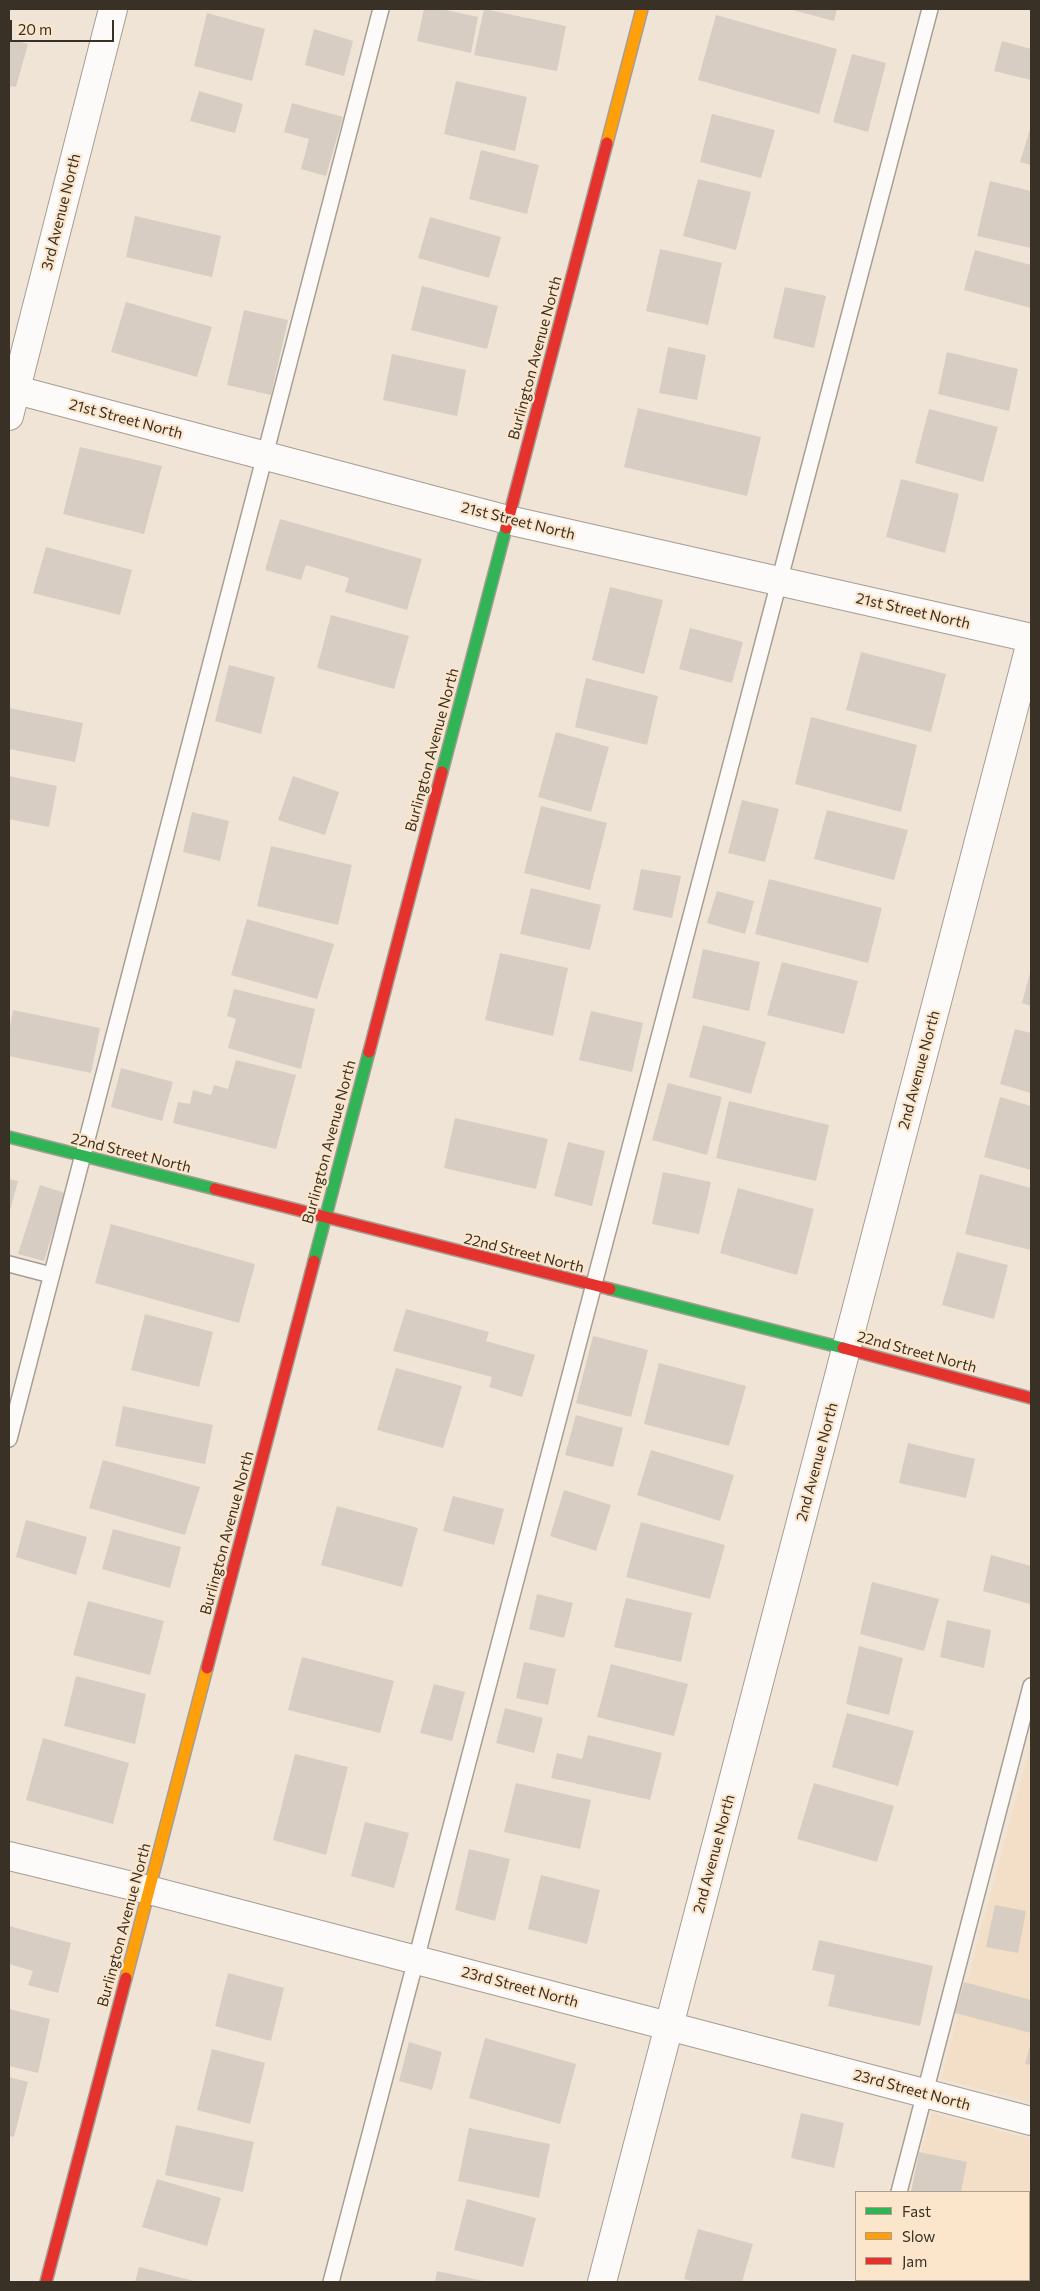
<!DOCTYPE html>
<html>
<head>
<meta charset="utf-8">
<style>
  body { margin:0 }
  #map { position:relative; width:1040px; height:2291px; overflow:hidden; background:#f0e4d6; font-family:Commissioner,sans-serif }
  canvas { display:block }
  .frame { position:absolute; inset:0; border:10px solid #393026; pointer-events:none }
  .legend { position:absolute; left:855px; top:2191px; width:175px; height:90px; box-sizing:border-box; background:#fbe5cb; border:1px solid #ad9d89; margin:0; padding:6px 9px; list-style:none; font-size:15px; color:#393026 }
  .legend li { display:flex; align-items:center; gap:10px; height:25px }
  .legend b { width:25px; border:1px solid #ad9d89 }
  .scale { position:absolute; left:10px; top:20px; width:104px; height:22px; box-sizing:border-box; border:2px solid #393026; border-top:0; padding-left:6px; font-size:15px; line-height:18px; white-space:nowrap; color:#393026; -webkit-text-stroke:4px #fbe5cb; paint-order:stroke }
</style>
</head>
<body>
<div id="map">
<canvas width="1040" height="2291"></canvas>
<div class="frame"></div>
<ul class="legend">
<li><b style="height:6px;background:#30b455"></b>Fast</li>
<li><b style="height:6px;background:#ff9f0a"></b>Slow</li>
<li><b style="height:6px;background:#e5322d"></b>Jam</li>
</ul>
<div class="scale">20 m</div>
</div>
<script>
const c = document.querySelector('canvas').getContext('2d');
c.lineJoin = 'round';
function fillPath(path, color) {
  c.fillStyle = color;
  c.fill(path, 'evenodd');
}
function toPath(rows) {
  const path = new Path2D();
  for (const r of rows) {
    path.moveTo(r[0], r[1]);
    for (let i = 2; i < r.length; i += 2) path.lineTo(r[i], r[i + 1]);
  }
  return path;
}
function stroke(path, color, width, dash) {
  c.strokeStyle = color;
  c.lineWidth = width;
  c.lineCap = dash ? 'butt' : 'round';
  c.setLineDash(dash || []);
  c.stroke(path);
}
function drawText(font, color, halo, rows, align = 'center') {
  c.font = font + ' Commissioner,sans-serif';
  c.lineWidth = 4.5;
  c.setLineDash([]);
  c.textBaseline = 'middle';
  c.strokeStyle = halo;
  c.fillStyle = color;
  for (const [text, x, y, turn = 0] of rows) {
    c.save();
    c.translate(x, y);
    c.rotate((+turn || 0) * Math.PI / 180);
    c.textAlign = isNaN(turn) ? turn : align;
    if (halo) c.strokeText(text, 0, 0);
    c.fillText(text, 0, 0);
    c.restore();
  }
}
fillPath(toPath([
  [1031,1743,1031,2102,941,2079],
  [932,2113,1031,2139,1031,2282,886,2282,886,2280,1029,2280,1029,2192,910,2192]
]), '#f3dfc7');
fillPath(toPath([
  [424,9,441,9,478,17,471,53,417,41],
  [484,9,566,26,557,71,474,55],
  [789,9,837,9,834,21],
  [207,13,265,29,252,81,194,66],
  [716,15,837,49,819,114,698,80],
  [314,29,353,41,344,76,305,65],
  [9,39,28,44,16,87,9,86],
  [1002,41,1031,49,1031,80,994,71],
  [852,54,886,63,868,132,833,122],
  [456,81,527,97,515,151,444,134],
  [199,91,243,104,235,133,190,121],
  [292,103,343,117,326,176,301,169,309,139,284,132],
  [712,114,775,130,761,178,700,162],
  [1031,126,1031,165,1020,162],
  [481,150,539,165,527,214,469,199],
  [698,179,751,192,736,250,683,236],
  [990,181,1031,191,1031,248,977,236],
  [135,216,221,236,212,277,126,257],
  [430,217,501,237,489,278,418,258],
  [660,249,722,263,708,325,646,311],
  [975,250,1031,265,1031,308,964,290],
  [422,286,498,306,487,349,411,330],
  [785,287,826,296,814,348,773,338],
  [126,302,212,327,197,377,111,352],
  [244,310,288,320,271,395,227,385],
  [668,347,706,355,697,400,659,393],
  [947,352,1018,369,1009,411,938,394],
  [392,354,466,370,457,416,383,400],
  [638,408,761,437,747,496,624,467],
  [929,409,998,427,983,482,915,463],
  [80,447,162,466,144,534,63,514],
  [901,479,959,494,945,553,886,537],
  [280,519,422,559,407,610,345,592,349,578,306,565,301,580,265,570],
  [46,547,132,570,120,615,33,593],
  [610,587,663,600,644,674,592,660],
  [331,615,409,636,394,689,317,668],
  [690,628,743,642,732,683,679,669],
  [861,652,946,674,931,732,846,710],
  [229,665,275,677,261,734,215,721],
  [586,678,658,696,647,745,575,727],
  [9,708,83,723,75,762,9,749],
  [811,717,917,745,901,812,795,784],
  [556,732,609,747,591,812,538,797],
  [9,776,57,786,49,827,9,819],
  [293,776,339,792,325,835,278,820],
  [742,800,779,809,765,862,728,853],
  [541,806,607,823,590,890,524,873],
  [827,810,908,830,894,880,814,859],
  [192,812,229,821,220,861,183,852],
  [271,846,352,865,338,925,257,906],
  [641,869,681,876,672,918,633,910],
  [769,879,882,908,868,963,755,934],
  [531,888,601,905,590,950,520,934],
  [717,891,754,901,745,934,707,923],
  [247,919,334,944,317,999,231,975],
  [703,949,760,962,749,1011,692,998],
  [500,953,568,968,553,1036,485,1020],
  [782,962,858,981,844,1034,767,1015],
  [1031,969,1031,1006,1022,1003],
  [234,989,315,1009,301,1069,228,1048,236,1019,227,1016],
  [13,1010,100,1028,91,1073,9,1056,9,1033],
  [591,1011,643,1023,632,1072,579,1060],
  [703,1025,766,1042,751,1094,689,1077],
  [1015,1029,1031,1033,1031,1093,1000,1084],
  [236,1060,296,1075,276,1149,173,1123,178,1102,190,1104,193,1090,211,1095,214,1085,228,1089],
  [121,1068,173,1082,162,1121,111,1107],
  [668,1083,722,1097,707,1155,652,1140],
  [1000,1097,1031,1106,1031,1170,984,1157],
  [729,1101,829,1125,816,1181,716,1158],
  [455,1118,548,1139,536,1189,444,1168],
  [568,1142,605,1151,592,1206,554,1196],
  [663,1172,711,1182,699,1234,652,1224],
  [980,1174,1031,1188,1031,1250,965,1234],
  [9,1179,18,1181,9,1214],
  [40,1185,65,1193,44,1261,18,1254],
  [738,1188,814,1209,797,1275,720,1253],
  [111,1224,255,1264,239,1323,95,1283],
  [957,1252,1008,1265,994,1319,942,1305],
  [406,1309,489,1332,486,1341,535,1355,522,1397,489,1387,492,1377,393,1351],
  [145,1314,213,1332,199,1387,131,1370],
  [593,1336,648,1350,631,1417,576,1403],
  [659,1363,746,1386,729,1446,644,1424],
  [396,1368,462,1386,443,1448,377,1430],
  [123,1406,213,1425,205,1464,115,1446],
  [576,1415,623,1428,613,1467,565,1455],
  [908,1443,975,1459,966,1498,899,1483],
  [651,1450,734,1475,720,1521,637,1495],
  [103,1460,200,1487,185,1535,89,1508],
  [564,1490,611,1505,596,1551,550,1536],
  [453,1496,504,1509,494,1545,443,1531],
  [337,1506,418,1528,402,1587,321,1565],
  [26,1520,87,1537,76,1575,16,1557],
  [641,1522,725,1545,710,1599,626,1577],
  [113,1529,181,1547,170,1588,102,1569],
  [991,1555,1031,1566,1030,1604,983,1591],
  [872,1582,939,1599,924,1651,860,1634],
  [537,1594,573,1603,564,1638,529,1629],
  [626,1598,692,1613,681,1662,614,1647],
  [88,1601,164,1621,150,1675,73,1655],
  [947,1620,991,1630,984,1668,940,1657],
  [859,1646,903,1658,889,1715,846,1704],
  [302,1657,394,1681,380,1733,288,1710],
  [524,1662,556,1669,548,1705,516,1698],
  [611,1664,688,1684,674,1736,597,1717],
  [76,1676,146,1694,135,1744,64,1726],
  [434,1684,465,1692,452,1741,420,1733],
  [505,1708,543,1718,534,1753,496,1743],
  [847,1713,914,1731,898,1786,832,1767],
  [588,1735,662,1753,650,1800,551,1778,557,1753,582,1759],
  [43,1738,129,1763,113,1824,26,1800],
  [295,1754,348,1767,326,1855,273,1840],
  [516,1783,591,1800,580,1849,504,1832],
  [814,1783,894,1806,877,1862,797,1839],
  [365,1822,409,1833,394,1888,351,1876],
  [469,1849,510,1859,495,1921,455,1910],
  [541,1875,600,1890,587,1944,528,1929],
  [995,1905,1026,1911,1018,1953,986,1947],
  [9,1926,71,1943,58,1993,28,1985,33,1971,9,1964],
  [819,1940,933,1966,920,2026,828,2006,835,1975,812,1970],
  [228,1973,284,1988,271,2041,215,2026],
  [964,1982,1031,2000,1031,2033,955,2013],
  [9,2009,50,2019,38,2073,9,2066],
  [485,2038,576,2064,560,2124,469,2098],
  [409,2042,442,2052,432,2090,399,2081],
  [1031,2042,1031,2065,1025,2064],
  [212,2049,265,2063,250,2124,197,2110],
  [9,2077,28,2082,14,2137,9,2136],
  [801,2113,844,2123,834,2168,791,2158],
  [176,2125,254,2142,243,2192,165,2175],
  [469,2128,550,2144,539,2198,458,2181],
  [919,2152,967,2162,961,2192,911,2192],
  [157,2179,221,2198,207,2246,142,2227],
  [467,2199,536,2218,523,2267,454,2250],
  [698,2229,753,2244,742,2282,696,2282,684,2279],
  [1029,2257,1031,2257,1031,2282,976,2282,977,2280,1029,2280],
  [139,2267,198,2282,135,2282],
  [437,2271,483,2281,483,2282,435,2282],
  [886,2280,938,2280,938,2282,885,2282]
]), '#d7cdc2');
const lane = toPath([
  [9,1264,51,1275],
  [9,1439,381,9],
  [899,2192,1031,1686],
  [331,2282,930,9],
  [875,2282,876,2280]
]);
const street = toPath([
  [9,388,508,520,1031,638],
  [9,416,113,9],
  [9,1856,149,1890,1031,2121],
  [602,2282,1031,642]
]);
const fast = toPath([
  [442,772,506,528],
  [9,1137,215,1189],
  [314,1261,369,1052],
  [610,1289,843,1348]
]);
const slow = toPath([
  [607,143,642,9],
  [126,1978,207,1668]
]);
const jam = toPath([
  [506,528,607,143],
  [369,1052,442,772],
  [215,1189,610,1289],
  [843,1348,1031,1398],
  [207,1668,314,1261],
  [46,2282,126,1978]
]);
stroke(lane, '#a69d93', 18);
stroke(street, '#a69d93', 30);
stroke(fast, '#a69d93', 14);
stroke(slow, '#a69d93', 14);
stroke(jam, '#a69d93', 14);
stroke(lane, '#fdfbf9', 15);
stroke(street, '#fdfbf9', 28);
stroke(fast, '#30b455', 11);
stroke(slow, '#ff9f0a', 11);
stroke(jam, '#e5322d', 11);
drawText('15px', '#393026', '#fbe5cb', [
  ["3rd Avenue North",61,212,-76],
  ["Burlington Avenue North",535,358,-75],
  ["21st Street North",126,419,15],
  ["21st Street North",518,521,14],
  ["21st Street North",913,611,13],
  ["Burlington Avenue North",432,750,-75],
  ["2nd Avenue North",919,1070,-75],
  ["Burlington Avenue North",329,1142,-75],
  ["22nd Street North",131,1153,14],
  ["22nd Street North",524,1253,14],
  ["22nd Street North",917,1352,15],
  ["2nd Avenue North",817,1462,-75],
  ["Burlington Avenue North",227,1533,-75],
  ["2nd Avenue North",714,1854,-75],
  ["Burlington Avenue North",124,1925,-75],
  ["23rd Street North",520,1987,15],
  ["23rd Street North",912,2090,15]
]);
</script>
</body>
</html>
